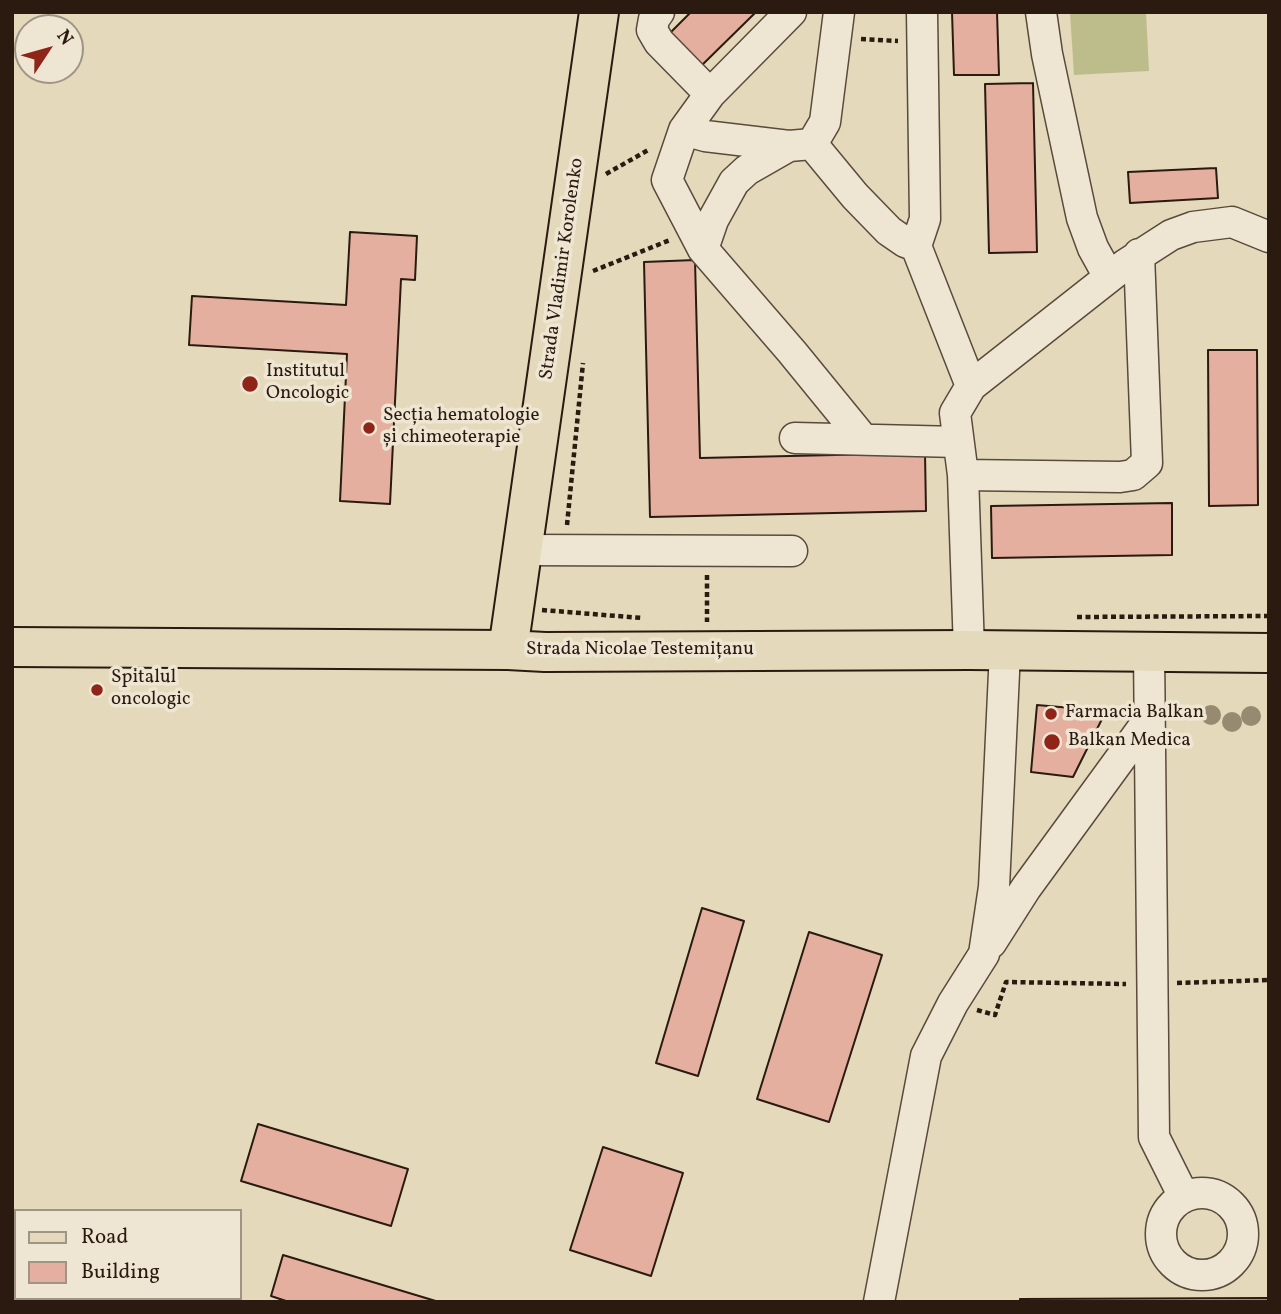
<!DOCTYPE html>
<html>
<head>
<meta charset="utf-8">
<style>
  body { margin:0 }
  #map { position:relative; width:1281px; height:1314px; overflow:hidden; background:#e5d9bb; font-family:Vollkorn,serif }
  canvas { display:block }
  .frame { position:absolute; inset:0; border:14px solid #2a1a10; pointer-events:none }
  .legend { position:absolute; left:14px; top:1209px; width:228px; height:91px; box-sizing:border-box; background:#eee6d3; border:2px solid #a09485; margin:0; padding:9px 12px; list-style:none; font-size:21px; color:#2a1a10 }
  .legend li { display:flex; align-items:center; gap:14px; height:35px }
  .legend b { width:35px; border:2px solid #a09485 }
  .north { position:absolute; left:14px; top:14px; width:70px; height:70px; box-sizing:border-box; background:#eee6d3; border:2px solid #a09485; border-radius:50%; rotate:54deg; font-size:19px; font-weight:700; line-height:28px; text-align:center; color:#2a1a10 }
  .north::after { content:''; display:block; margin:auto; width:24px; height:32px; background:#8f2418; clip-path:polygon(50% 0,100% 100%,50% 72%,0 100%) }
</style>
</head>
<body>
<div id="map">
<canvas width="1281" height="1314"></canvas>
<div class="frame"></div>
<ul class="legend">
<li><b style="height:9px;background:#e5d9bb"></b>Road</li>
<li><b style="height:19px;background:#e4af9e"></b>Building</li>
</ul>
<div class="north">N</div>
</div>
<script>
const c = document.querySelector('canvas').getContext('2d');
c.lineJoin = 'round';
function fillPath(path, color) {
  c.fillStyle = color;
  c.fill(path, 'evenodd');
}
function toPath(rows) {
  const path = new Path2D();
  for (const r of rows) {
    if (r.length === 3) {
      path.moveTo(r[0] + r[2], r[1]);
      path.arc(r[0], r[1], r[2], 0, 2 * Math.PI);
      continue;
    }
    path.moveTo(r[0], r[1]);
    for (let i = 2; i < r.length; i += 2) path.lineTo(r[i], r[i + 1]);
  }
  return path;
}
function stroke(path, color, width, dash) {
  c.strokeStyle = color;
  c.lineWidth = width;
  c.lineCap = dash ? 'butt' : 'round';
  c.setLineDash(dash || []);
  c.stroke(path);
}
function drawText(font, color, halo, rows, align = 'center') {
  c.font = font + ' Vollkorn,serif';
  c.lineWidth = 7;
  c.setLineDash([]);
  c.textBaseline = 'middle';
  c.strokeStyle = halo;
  c.fillStyle = color;
  for (const [text, x, y, turn = 0] of rows) {
    c.save();
    c.translate(x, y);
    c.rotate((+turn || 0) * Math.PI / 180);
    c.textAlign = isNaN(turn) ? turn : align;
    if (halo) c.strokeText(text, 0, 0);
    c.fillText(text, 0, 0);
    c.restore();
  }
}
fillPath(toPath([
  [1070,12,1146,12,1149,71,1074,75]
]), '#bdbd8b');
const building = toPath([
  [691,12,756,12,697,70,665,38,691,12],
  [952,12,997,12,999,75,954,75,952,12],
  [1033,83,1037,252,989,253,985,84,1033,83],
  [1216,168,1218,198,1130,203,1128,172,1216,168],
  [350,232,417,236,415,280,401,279,390,504,340,501,347,354,189,345,192,296,346,305,350,232],
  [695,260,700,458,925,453,926,511,650,517,644,262,695,260],
  [1208,350,1257,350,1258,505,1209,506,1208,350],
  [1172,503,1172,555,992,558,991,506,1172,503],
  [1037,705,1106,711,1073,777,1031,772,1037,705],
  [702,908,744,921,698,1076,656,1063,702,908],
  [809,932,882,955,829,1122,757,1099,809,932],
  [258,1124,408,1169,391,1226,241,1181,258,1124],
  [603,1147,683,1173,651,1276,570,1250,603,1147],
  [283,1255,439,1302,289,1302,271,1296,283,1255],
  [1269,1298,1269,1302,1020,1302,1020,1299,1269,1298]
]);
fillPath(building, '#e4af9e');
stroke(building, '#2a1a10', 2);
const minor = toPath([
  [659,12,654,19,652,30,659,42,710,94,791,12],
  [922,12,925,219,916,246,971,386,955,413,963,475,969,650],
  [1041,12,1047,54,1082,218,1093,248,1109,277],
  [710,94,684,130,705,136,789,146,812,144,825,122,839,12],
  [684,130,667,180,703,249,792,352,863,439],
  [812,144,855,196,889,231,905,242,916,246],
  [703,249,713,220,734,182,747,170,789,146],
  [971,386,1126,264,1171,235,1193,227,1232,222,1269,237],
  [795,438,958,442],
  [963,475,1120,477,1133,475,1147,463,1139,254],
  [521,550,792,551],
  [1149,651,1154,1137,1184,1197],
  [991,943,1026,888,1150,718],
  [1202,1234,41],
  [879,1302,926,1056,953,1003,984,954,994,887,1005,651]
]);
const major = toPath([
  [12,647,508,650,545,652,969,650,1269,653],
  [508,650,599,12]
]);
stroke(minor, '#594a3b', 33);
stroke(major, '#2a1a10', 42);
stroke(toPath([
  [861,39,898,41],
  [606,174,650,149],
  [593,271,670,240],
  [567,525,583,363],
  [707,575,707,622],
  [542,610,642,618],
  [1077,617,1269,616],
  [1177,983,1269,980],
  [977,1010,995,1015,1006,982,1126,984]
]), '#2a1a10', 4.5, [5, 3.5]);
stroke(minor, '#eee6d3', 30);
stroke(major, '#e5d9bb', 38);
c.fillStyle = '#968b71';
for (const [x, y] of [
  [1211,715],
  [1251,716],
  [1232,722]
]) {
  c.beginPath();
  c.arc(x, y, 10, 0, 2 * Math.PI);
  c.fill();
}
for (const [x, y, r, color] of [
  [250,384,9,"#8f2418"],
  [369,428,7,"#8f2418"],
  [97,690,7,"#8f2418"],
  [1051,714,7,"#8f2418"],
  [1052,742,9,"#8f2418"]
]) {
  const dot = new Path2D();
  dot.arc(x, y, r, 0, 2 * Math.PI);
  c.fillStyle = color;
  c.fill(dot);
  stroke(dot, '#eee6d3', 2.5);
}
drawText('19px', '#2a1a10', '#eee6d3', [
  ["Strada Vladimir Korolenko",563,269,-82],
  ["Strada Nicolae Testemițanu",640,651]
]);
drawText('19px', '#2a1a10', '#eee6d3', [
  ["Institutul",266,373],
  ["Oncologic",266,395],
  ["Secția hematologie",383,417],
  ["și chimeoterapie",383,439],
  ["Spitalul",111,679],
  ["oncologic",111,701],
  ["Farmacia Balkan",1065,714],
  ["Balkan Medica",1068,742]
], 'left');
</script>
</body>
</html>
